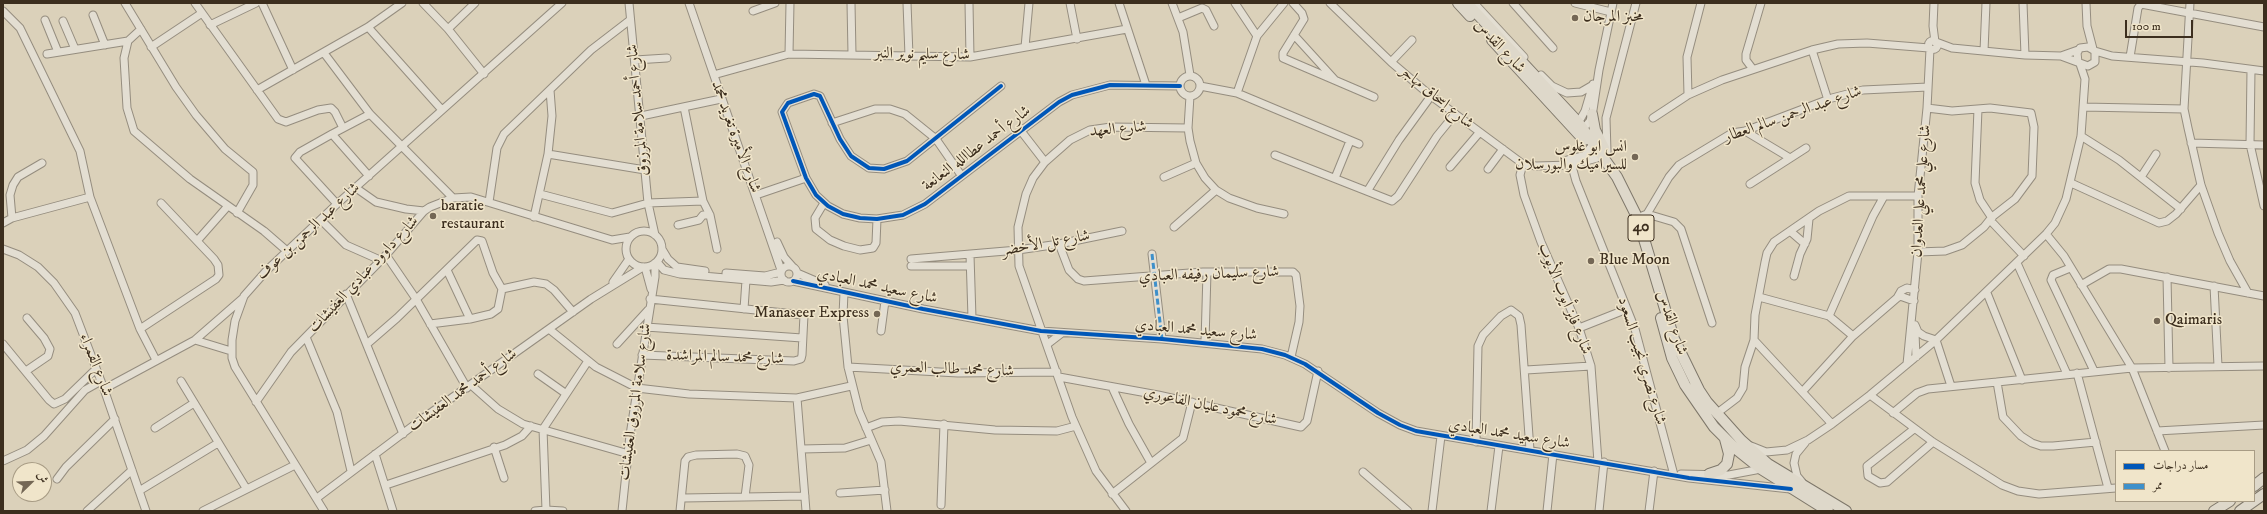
<!DOCTYPE html>
<html>
<head>
<meta charset="utf-8">
<style>
  body { margin:0 }
  #map { position:relative; width:2267px; height:514px; overflow:hidden; background:#dbd1ba; font-family:"IM FELL DW Pica",Amiri,serif }
  canvas { display:block }
  .frame { position:absolute; inset:0; border:4px solid #3c2e1e; pointer-events:none }
  .legend { position:absolute; left:2115px; top:450px; width:140px; height:52px; box-sizing:border-box; background:#f0e5ca; border:1px solid #a89c85; margin:0; padding:5px 7px; list-style:none; font-size:12px; color:#3c2e1e }
  .legend li { display:flex; align-items:center; gap:8px; height:20px }
  .legend b { width:20px; border:1px solid #a89c85 }
  .north { position:absolute; left:12px; top:462px; width:40px; height:40px; box-sizing:border-box; background:#f0e5ca; border:1px solid #a89c85; border-radius:50%; rotate:67deg; font-size:11px; font-weight:700; line-height:16px; text-align:center; color:#3c2e1e }
  .north::after { content:''; display:block; margin:auto; width:14px; height:18px; background:#746755; clip-path:polygon(50% 0,100% 100%,50% 72%,0 100%) }
  .scale { position:absolute; left:2125px; top:20px; width:68px; height:18px; box-sizing:border-box; border:2px solid #3c2e1e; border-top:0; padding-left:5px; font-size:12px; line-height:14px; white-space:nowrap; color:#3c2e1e; -webkit-text-stroke:3px #f0e5ca; paint-order:stroke }
</style>
</head>
<body>
<div id="map">
<canvas width="2267" height="514"></canvas>
<div class="frame"></div>
<ul class="legend">
<li><b style="height:5px;background:#0057b8"></b>مسار دراجات</li>
<li><b style="height:5px;background:#3e90ca"></b>ممر</li>
</ul>
<div class="north">ش</div>
<div class="scale">100 m</div>
</div>
<script>
const c = document.querySelector('canvas').getContext('2d');
c.lineJoin = 'round';
function toPath(rows) {
  const path = new Path2D();
  for (const r of rows) {
    if (r.length === 3) {
      path.moveTo(r[0] + r[2], r[1]);
      path.arc(r[0], r[1], r[2], 0, 2 * Math.PI);
      continue;
    }
    path.moveTo(r[0], r[1]);
    for (let i = 2; i < r.length; i += 2) path.lineTo(r[i], r[i + 1]);
  }
  return path;
}
function stroke(path, color, width, dash) {
  c.strokeStyle = color;
  c.lineWidth = width;
  c.lineCap = dash ? 'butt' : 'round';
  c.setLineDash(dash || []);
  c.stroke(path);
}
function drawText(font, color, halo, rows, align = 'center') {
  c.font = font + ' "IM FELL DW Pica",Amiri,serif';
  c.lineWidth = 3;
  c.setLineDash([]);
  c.textBaseline = 'middle';
  c.strokeStyle = halo;
  c.fillStyle = color;
  for (const [text, x, y, turn = 0] of rows) {
    c.save();
    c.translate(x, y);
    c.rotate((+turn || 0) * Math.PI / 180);
    c.textAlign = isNaN(turn) ? turn : align;
    if (halo) c.strokeText(text, 0, 0);
    c.fillText(text, 0, 0);
    c.restore();
  }
}
const minor = toPath([
  [125,3,176,87,196,115,225,149,253,172,253,185,237,213],
  [195,3,278,119,286,122,318,110,331,108,335,112,343,128],
  [262,3,293,70],
  [423,3,448,29,484,74],
  [629,3,648,203,655,235],
  [689,3,781,270],
  [851,3,852,54],
  [907,3,909,56],
  [969,3,970,57],
  [1070,3,1077,39],
  [1119,3,1146,85],
  [1172,3,1183,32,1190,75],
  [1235,3,1257,36],
  [1293,3,1302,13,1304,19,1283,53,1283,58,1374,97],
  [1330,3,1391,62,1431,96,1523,164,1536,166,1571,165,1597,158],
  [1474,3,1524,57],
  [1513,3,1553,48],
  [1575,3,1611,12],
  [1934,3,1933,26,1935,42],
  [2023,3,2025,55],
  [2086,3,2087,26,2093,49],
  [2190,3,2184,109,2188,128,2201,185,2218,233,2230,261,2248,293],
  [3,11,20,28,80,151,90,197,140,329,156,360],
  [753,11,775,3],
  [93,15,105,45],
  [1178,18,1202,8,1206,10,1214,26],
  [45,20,58,52],
  [63,21,75,49],
  [210,25,256,3],
  [368,27,442,110],
  [141,29,128,41,124,58,127,108,134,131,190,179,264,231,287,251],
  [448,29,475,3],
  [1294,35,1335,80],
  [1933,45,4.5],
  [1936,42,1952,48,2025,55,2061,56,2078,50],
  [151,47,202,13],
  [1025,47,1029,3],
  [1812,50,1828,100],
  [1984,51,1986,3],
  [2095,51,2112,56,2203,63,2264,71],
  [324,53,370,114,453,198],
  [47,54,128,41],
  [789,54,790,3],
  [2061,56,2088,66,2095,62,2095,51,2088,47,2080,48,2077,53,2078,62],
  [2130,57,2138,8,2141,4,2264,27],
  [635,60,667,58],
  [1391,62,1412,40],
  [1752,68,1746,60,1746,54,1761,3],
  [2251,70,2250,144,2264,206],
  [717,74,789,54,970,57,1127,29],
  [1541,75,1552,86,1567,93,1581,92,1593,85],
  [1190,86,10],
  [1001,86,907,161,884,169,869,168,851,156,840,139,820,96,814,94,788,103,782,112,806,178,816,195,828,206,843,214,860,218,877,219,903,215,925,204,1059,102,1072,95,1110,85,1180,86],
  [1200,86,1237,93,1359,144],
  [257,90,368,27,402,3],
  [1237,93,1257,36,1284,3],
  [1688,95,1687,57,1701,3],
  [1190,96,1188,128,1190,141,1196,163,1205,178,1216,190,1229,198,1257,208,1284,214],
  [684,107,703,201,710,215,717,249],
  [2083,107,2184,109],
  [1978,109,1975,183,1980,200,1992,218],
  [641,116,721,99],
  [1653,118,1688,95,1722,80,1812,50,1838,44,1867,43,1929,48],
  [832,123,875,109,890,109,905,114,936,139,961,175],
  [1577,125,1585,111,1593,84],
  [1021,131,1045,162],
  [1745,131,1790,158],
  [1580,132,1590,121,1593,110,1599,70,1613,3],
  [332,134,300,152,295,158,337,204],
  [2081,136,2119,160,2181,209],
  [2191,143,2264,145],
  [1607,152,1606,118,1636,3],
  [548,154,645,170],
  [1275,155,1392,201,1398,196,1437,136,1455,114],
  [1570,159,1576,181,1635,329,1674,475],
  [1567,160,1585,155,1590,148],
  [1523,164,1520,175,1524,195,1541,242,1579,328,1591,366,1598,462],
  [1450,167,1479,133],
  [1488,169,1503,149],
  [369,176,332,134,370,114],
  [1164,177,1196,163],
  [2141,177,2156,154],
  [1335,178,1350,141],
  [2071,183,2159,223,2167,221,2176,214,2201,185],
  [1750,184,1806,148],
  [356,188,376,202,406,209,424,211],
  [1368,190,1399,140,1431,96],
  [540,194,612,213,648,203,703,201],
  [759,194,806,178],
  [489,202,497,148,504,134,591,50,630,20],
  [824,203,815,218,816,229,830,240,844,246,860,250,873,248,876,243,877,219],
  [1647,214,1674,222,1681,229,1712,323],
  [1642,216,1647,214,1669,177,1679,165,1732,133,1745,131,1832,98,1863,90,1928,87],
  [534,217,548,154,552,116,550,90],
  [12,218,10,195,13,185,18,177,42,163],
  [321,220,346,245,380,260],
  [1990,220,2024,256],
  [3,223,12,218,90,197],
  [678,225,699,220,703,215,710,215],
  [1174,227,1216,190],
  [1790,231,1805,244],
  [644,249,18],
  [2046,234,2064,256,2132,368,2165,451],
  [197,241,227,207],
  [777,242,784,257,792,266],
  [1059,244,1069,270,1078,279,1084,281,1203,272,1293,272,1296,275,1300,306,1299,322,1291,357],
  [3,249,19,255,38,267,54,283,75,313,104,389,146,511],
  [662,249,668,259,677,267,705,271],
  [1918,252,1945,251,1962,245,1984,227,1992,217,2015,199,2032,176,2034,127,2031,113,1990,108,1952,111,1927,108],
  [1152,254,1162,339],
  [386,255,416,299,467,388],
  [970,255,972,318],
  [911,259,1018,250,1059,244,1122,231],
  [657,262,664,270,680,274,771,282,784,280],
  [2017,263,2067,374],
  [789,274,8],
  [911,266,970,266],
  [645,267,651,289],
  [2070,268,2053,275,2051,280,2094,371],
  [447,270,470,319],
  [726,273,765,276,781,272],
  [797,273,825,285],
  [1794,276,1800,254,1807,239,1809,219],
  [2167,277,2169,368],
  [793,281,923,309,1041,331,1162,339,1262,349,1285,355,1305,364,1378,413,1400,425,1416,431,1689,478,1790,489],
  [613,282,629,259],
  [2081,285,2109,269,2121,269,2264,296],
  [2214,286,2218,366],
  [844,292,843,316,848,367,859,411,881,462,887,511],
  [1987,293,2022,380],
  [346,294,403,434],
  [1759,297,1829,316,1853,336],
  [1897,298,1900,296,1914,301],
  [744,309,746,280],
  [1829,316,1873,216,1883,198],
  [430,324,470,319,491,314,498,309,502,289,534,282,546,284,554,290,573,312],
  [1915,325,1918,332,1924,336,1936,340,1951,386],
  [646,327,802,338],
  [1579,328,1627,309],
  [140,329,216,279,219,275,218,265,214,259,161,203],
  [549,329,596,367,637,388,689,394,797,398,851,386],
  [881,331,885,301],
  [1915,333,1916,357],
  [306,337,337,412,351,471],
  [195,340,231,351],
  [1754,340,1832,424],
  [1205,342,1207,272],
  [1049,343,1062,333],
  [3,344,49,400,54,404,65,399,96,369],
  [367,344,397,318,477,240,482,241,493,273,502,289],
  [617,344,648,310],
  [642,355,794,361,801,359,802,355,804,315,650,299],
  [1907,364,1918,252,1918,196,1927,108,1930,49],
  [848,367,958,373,1057,372],
  [1526,370,1591,366],
  [26,371,48,356,50,349,44,338,27,318],
  [2077,373,2108,488],
  [538,374,565,393],
  [1059,377,1158,395,1301,427,1307,421,1318,371],
  [181,381,246,488],
  [1997,382,2132,368,2264,366],
  [471,385,498,409,523,424,629,454],
  [1112,387,1129,424,1151,463],
  [104,389,195,340,242,299],
  [1803,391,1853,336,1897,298,1901,291,1907,288,1915,290],
  [1870,395,1933,442,2002,485,2018,491,2039,494,2116,488],
  [797,398,806,511],
  [256,402,291,352,386,255,424,211,430,207,453,198,471,197,612,240,630,237],
  [1893,413,1917,393,1928,389,1997,382,2003,417,2021,436,2032,443,2041,446,2053,446,2096,442],
  [1716,414,1737,398,1743,388,1745,367,1754,340,1755,315,1765,262,1767,253,1774,242,1819,211,1849,196,1918,196],
  [155,428,194,403],
  [866,428,882,422,899,421,995,430,1057,431,1076,426],
  [1914,429,1867,466,1868,476,1880,483,1887,482,1933,442],
  [2157,431,2264,425],
  [1476,442,1478,346,1483,335,1501,316,1511,310,1519,316,1521,325,1530,450],
  [1751,446,1766,452,1787,450,1808,440,1832,424,1870,395,1936,340,2046,234,2055,223,2066,199,2081,136,2085,79,2080,64],
  [494,447,504,478],
  [802,449,845,448,871,440],
  [375,454,393,511],
  [3,461,27,450,44,436,85,390,101,381],
  [1363,472,1408,511],
  [1681,474,1729,475,1761,469],
  [57,479,66,467,115,419],
  [1802,482,1797,476,1794,463,1796,454,1805,443],
  [386,485,505,445,522,436,531,426],
  [139,491,218,443],
  [840,493,885,490],
  [1112,494,1183,438,1192,402],
  [317,498,422,419,591,299,643,267],
  [683,498,805,496],
  [941,505,944,424],
  [546,510,563,511],
  [87,511,132,470],
  [203,511,295,465],
  [324,511,235,367,232,358,232,340,235,321,244,296,267,270,337,204,562,3],
  [535,511,546,510,543,429,588,361],
  [622,511,630,435,655,277,655,263],
  [680,511,685,461,688,457,696,455,737,454,745,456,749,465,745,497],
  [1126,511,1096,471,1072,417,1019,266,1018,227,1026,194,1033,178,1045,162,1070,140,1090,130,1111,127,1188,128],
  [1432,511,1441,436],
  [1491,511,1499,446],
  [1547,511,1553,454],
  [1599,511,1604,462],
  [1649,511,1654,471]
]);
const highway = toPath([
  [1458,3,1470,16],
  [1467,3,1578,122,1617,177,1638,219,1674,339,1699,390,1707,402,1741,440,1768,464,1846,511],
  [1492,40,1584,140],
  [1592,114,1595,130,1604,148],
  [1661,318,1672,358,1685,385,1714,427,1736,449,1761,469,1828,511],
  [1709,474,1721,470,1727,464,1729,454,1725,439],
  [2254,486,2264,478],
  [2214,511,2230,501],
  [2240,511,2264,494]
]);
stroke(minor, '#958d7f', 9);
stroke(highway, '#7e776a', 12);
stroke(minor, '#e3ded2', 7);
stroke(highway, '#ded8ca', 10);
stroke(toPath([
  [1152,254,1162,339]
]), '#3e90ca', 3, [6, 3]);
stroke(toPath([
  [1001,86,907,161,884,169,869,168,851,156,840,139,820,96,814,94,788,103,782,112,806,178,816,195,828,206,843,214,860,218,877,219,903,215,925,204,1059,102,1072,95,1110,85,1180,86],
  [793,281,923,309,1041,331,1162,339,1262,349,1285,355,1305,364,1378,413,1400,425,1416,431,1689,478,1791,489]
]), '#0057b8', 4);
for (const [x, y, r, color] of [
  [1575,18,4,"#746755"],
  [1635,157,4,"#746755"],
  [433,216,4,"#746755"],
  [1591,261,4,"#746755"],
  [877,314,4,"#746755"],
  [2157,321,4,"#746755"]
]) {
  const dot = new Path2D();
  dot.arc(x, y, r, 0, 2 * Math.PI);
  c.fillStyle = color;
  c.fill(dot);
  stroke(dot, '#f0e5ca', 1.5);
}
for (const [x, y, w] of [
  [1641,228,26]
]) {
  const box = new Path2D();
  box.roundRect(x - w / 2, y - 13, w, 26, 3);
  c.fillStyle = '#f0e5ca';
  c.fill(box);
  stroke(box, '#3c2e1e', 1);
}
drawText('bold 15px', '#3c2e1e', null, [
  ["40",1641,228]
]);
drawText('16px', '#3c2e1e', '#f0e5ca', [
  ["مخبز المرجان",1583,18],
  ["انس ابو غلوس",1627,148,"right"],
  ["للسيراميك والبورسلان",1627,166,"right"],
  ["baratie",441,207],
  ["restaurant",441,225],
  ["Blue Moon",1599,261],
  ["Manaseer Express",869,314,"right"],
  ["Qaimaris",2165,321]
], 'left');
drawText('16px', '#3c2e1e', '#f0e5ca', [
  ["شارع القدس",1499,47,47],
  ["شارع سليم نوير النبر",922,55,1],
  ["شارع إسحاق مهاجر",1436,98,39],
  ["شارع أحمد سلامة المرزوق",639,110,-95],
  ["شارع عبد الرحمن سالم العطار",1793,115,-19],
  ["شارع العهد",1118,130,-5],
  ["شارع الأميرة تغريد محمد",735,137,70],
  ["شارع أحمد عطاالله النعانعة",977,149,-37],
  ["شارع علي محمد علي العدوان",1922,191,-86],
  ["شارع عبد الرحمن بن عوف",309,232,-43],
  ["شارع تل الأخضر",1046,244,-10],
  ["شارع داوود عبادي العفيشات",364,275,-47],
  ["شارع سليمان رفيفه العبادي",1209,275,-2],
  ["شارع سعيد محمد العبادي",877,287,12],
  ["شارع فايز أيوب الأيوب",1564,299,68],
  ["شارع القدس",1671,323,71],
  ["شارع سعيد محمد العبادي",1196,331,5],
  ["شارع محمد سالم المراشدة",725,358,2],
  ["شارع نصري نجيب السعود",1641,361,73],
  ["شارع القمراء",95,365,69],
  ["شارع محمد طالب العمري",952,370,2],
  ["شارع أحمد محمد العفيشات",463,391,-36],
  ["شارع سلامة المرزوق العفيشات",636,402,-82],
  ["شارع محمود عليان الفاعوري",1210,407,12],
  ["شارع سعيد محمد العبادي",1509,435,9]
]);
</script>
</body>
</html>
